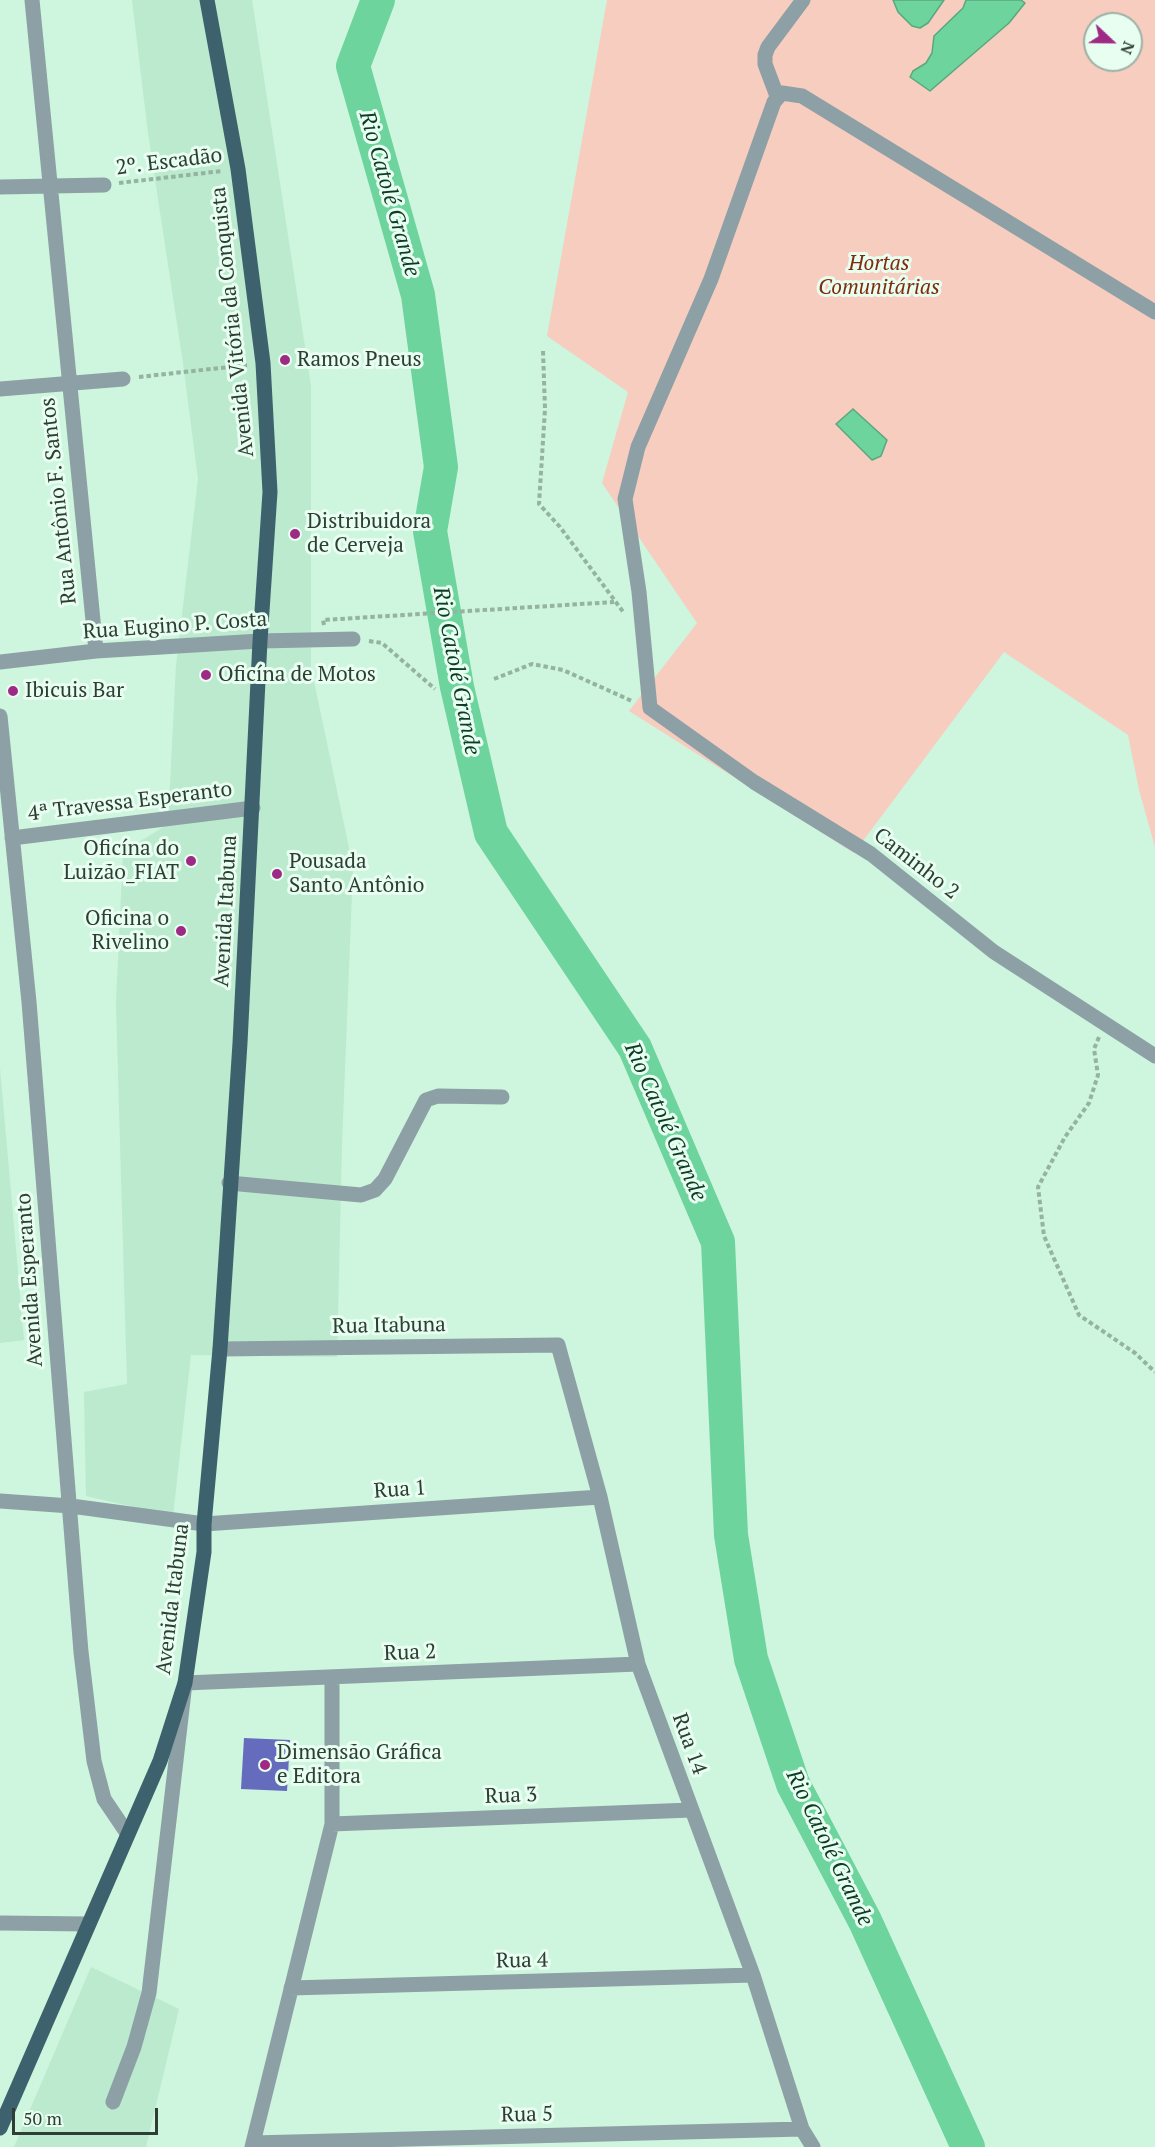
<!DOCTYPE html>
<html>
<head>
<meta charset="utf-8">
<style>
  body { margin:0 }
  #map { position:relative; width:1155px; height:2147px; overflow:hidden; background:#cef5dd; font-family:"PT Serif",serif }
  canvas { display:block }
  .north { position:absolute; left:1083px; top:12px; width:60px; height:60px; box-sizing:border-box; background:#e7fef0; border:2px solid #9db1a5; border-radius:50%; rotate:112deg; font-size:16px; font-weight:700; line-height:24px; text-align:center; color:#2e3e34 }
  .north::after { content:''; display:block; margin:auto; width:21px; height:27px; background:#9f2a85; clip-path:polygon(50% 0,100% 100%,50% 72%,0 100%) }
  .scale { position:absolute; left:12px; top:2108px; width:146px; height:27px; box-sizing:border-box; border:3px solid #2e3e34; border-top:0; padding-left:8px; font-size:18px; line-height:21px; white-space:nowrap; color:#2e3e34; -webkit-text-stroke:4px #e7fef0; paint-order:stroke }
</style>
</head>
<body>
<div id="map">
<canvas width="1155" height="2147"></canvas>
<div class="north">N</div>
<div class="scale">50 m</div>
</div>
<script>
const c = document.querySelector('canvas').getContext('2d');
c.lineJoin = 'round';
function fillPath(path, color) {
  c.fillStyle = color;
  c.fill(path, 'evenodd');
}
function toPath(rows) {
  const path = new Path2D();
  for (const r of rows) {
    path.moveTo(r[0], r[1]);
    for (let i = 2; i < r.length; i += 2) path.lineTo(r[i], r[i + 1]);
  }
  return path;
}
function stroke(path, color, width, dash) {
  c.strokeStyle = color;
  c.lineWidth = width;
  c.lineCap = dash ? 'butt' : 'round';
  c.setLineDash(dash || []);
  c.stroke(path);
}
function drawText(font, color, halo, rows, align = 'center') {
  c.font = font + ' "PT Serif",serif';
  c.lineWidth = 6;
  c.setLineDash([]);
  c.textBaseline = 'middle';
  c.strokeStyle = halo;
  c.fillStyle = color;
  for (const [text, x, y, turn = 0] of rows) {
    c.save();
    c.translate(x, y);
    c.rotate((+turn || 0) * Math.PI / 180);
    c.textAlign = isNaN(turn) ? turn : align;
    if (halo) c.strokeText(text, 0, 0);
    c.fillText(text, 0, 0);
    c.restore();
  }
}
fillPath(toPath([
  [132,0,252,0,311,386,311,667,353,867,342,1144,337,1357,191,1355,173,1516,86,1496,84,1392,127,1384,116,1003,123,852,168,824,176,666,198,479,183,363,148,133],
  [0,1068,24,1340,0,1343],
  [91,1967,179,2009,146,2147,14,2147]
]), '#bbeace');
fillPath(toPath([
  [607,0,1155,0,1155,847,1139,790,1128,735,1004,652,854,853,629,711,697,623,602,483,628,392,547,336],
  [1095,24,1131,24,1131,60,1095,60]
]), '#f6cdbf');
const water = toPath([
  [893,0,944,0,928,23,920,28,912,26,898,12,893,0],
  [966,0,1021,0,1025,3,1009,23,930,91,910,77,913,71,926,63,932,53,934,36,963,8,966,0],
  [853,409,887,440,881,456,872,460,836,424,853,409]
]);
fillPath(water, '#6dd49d');
stroke(water, '#5aa77e', 1.5);
stroke(toPath([
  [378,0,353,66,418,295,441,467,430,531,457,687,491,833,635,1048,718,1242,731,1535,751,1659,793,1784,865,1921,968,2147]
]), '#6dd49d', 34);
fillPath(toPath([
  [244,1738,290,1740,287,1791,241,1789]
]), '#656bbd');
stroke(toPath([
  [119,183,222,171],
  [543,351,545,409,539,504,560,527,624,613],
  [139,377,247,365],
  [324,625,323,620,614,602],
  [369,641,382,643,435,689],
  [494,679,532,664,563,670,632,701],
  [1099,1037,1094,1049,1098,1075,1089,1103,1065,1137,1038,1187,1044,1236,1079,1315,1135,1353,1155,1372]
]), '#94b3a0', 4, [4.5, 3]);
stroke(toPath([
  [32,0,96,651],
  [777,96,765,64,765,55,768,47,803,0],
  [0,187,104,185],
  [1155,312,802,96,782,93,774,102,711,279,638,447,625,499,639,592,650,708,754,782,871,854,994,952,1155,1056],
  [0,389,123,379],
  [0,662,96,651,260,641,353,639],
  [0,716,29,1002,81,1652,94,1761,104,1799,127,1833],
  [12,838,253,808],
  [229,1183,361,1195,375,1190,385,1179,426,1100,438,1096,502,1097],
  [220,1349,558,1345,600,1497,638,1664,753,1975,802,2129,813,2147],
  [0,1501,71,1506,204,1524,600,1497],
  [332,1824,691,1810],
  [0,1923,87,1924],
  [291,1988,753,1975],
  [113,2102,134,2047,149,1993,185,1683,638,1664],
  [253,2143,802,2129],
  [252,2147,332,1824,332,1677]
]), '#8ca0a6', 15);
stroke(toPath([
  [0,2128,160,1761,185,1683,204,1552,204,1524,220,1349,240,1043,260,641,270,492,263,363,238,169,207,0]
]), '#3e626d', 15);
for (const [x, y, r, color] of [
  [285,360,6,"#9f2a85"],
  [295,534,6,"#9f2a85"],
  [206,675,6,"#9f2a85"],
  [13,691,6,"#9f2a85"],
  [191,861,6,"#9f2a85"],
  [277,874,6,"#9f2a85"],
  [181,931,6,"#9f2a85"],
  [265,1765,6,"#9f2a85"]
]) {
  const dot = new Path2D();
  dot.arc(x, y, r, 0, 2 * Math.PI);
  c.fillStyle = color;
  c.fill(dot);
  stroke(dot, '#e7fef0', 2);
}
drawText('21px', '#2e3e34', '#e7fef0', [
  ["2º. Escadão",169,162,-7],
  ["Avenida Vitória da Conquista",233,322,-96],
  ["Rua Antônio F. Santos",59,501,-96],
  ["Rua Eugino P. Costa",175,626,-4],
  ["4ª Travessa Esperanto",130,802,-7],
  ["Caminho 2",916,864,38],
  ["Avenida Itabuna",226,911,-87],
  ["Avenida Esperanto",30,1280,-94],
  ["Rua Itabuna",389,1326,-1],
  ["Rua 1",400,1490,-4],
  ["Avenida Itabuna",173,1599,-83],
  ["Rua 2",410,1653,-2],
  ["Rua 14",689,1744,70],
  ["Rua 3",511,1796,-2],
  ["Rua 4",522,1961,-1],
  ["Rua 5",527,2115,-1]
]);
drawText('italic 21px', '#802b0b', '#e7fef0', [
  ["Hortas",879,264],
  ["Comunitárias",879,288]
]);
drawText('21px', '#2e3e34', '#e7fef0', [
  ["Ramos Pneus",297,360],
  ["Distribuidora",307,522],
  ["de Cerveja",307,546],
  ["Oficína de Motos",218,675],
  ["Ibicuis Bar",25,691],
  ["Oficína do",179,849,"right"],
  ["Luizão_FIAT",179,873,"right"],
  ["Pousada",289,862],
  ["Santo Antônio",289,886],
  ["Oficina o",169,919,"right"],
  ["Rivelino",169,943,"right"],
  ["Dimensão Gráfica",277,1753],
  ["e Editora",277,1777]
], 'left');
drawText('italic 22px', '#0e3b25', '#e7fef0', [
  ["Rio Catolé Grande",389,194,74],
  ["Rio Catolé Grande",456,671,79],
  ["Rio Catolé Grande",665,1122,66],
  ["Rio Catolé Grande",829,1848,64]
]);
</script>
</body>
</html>
